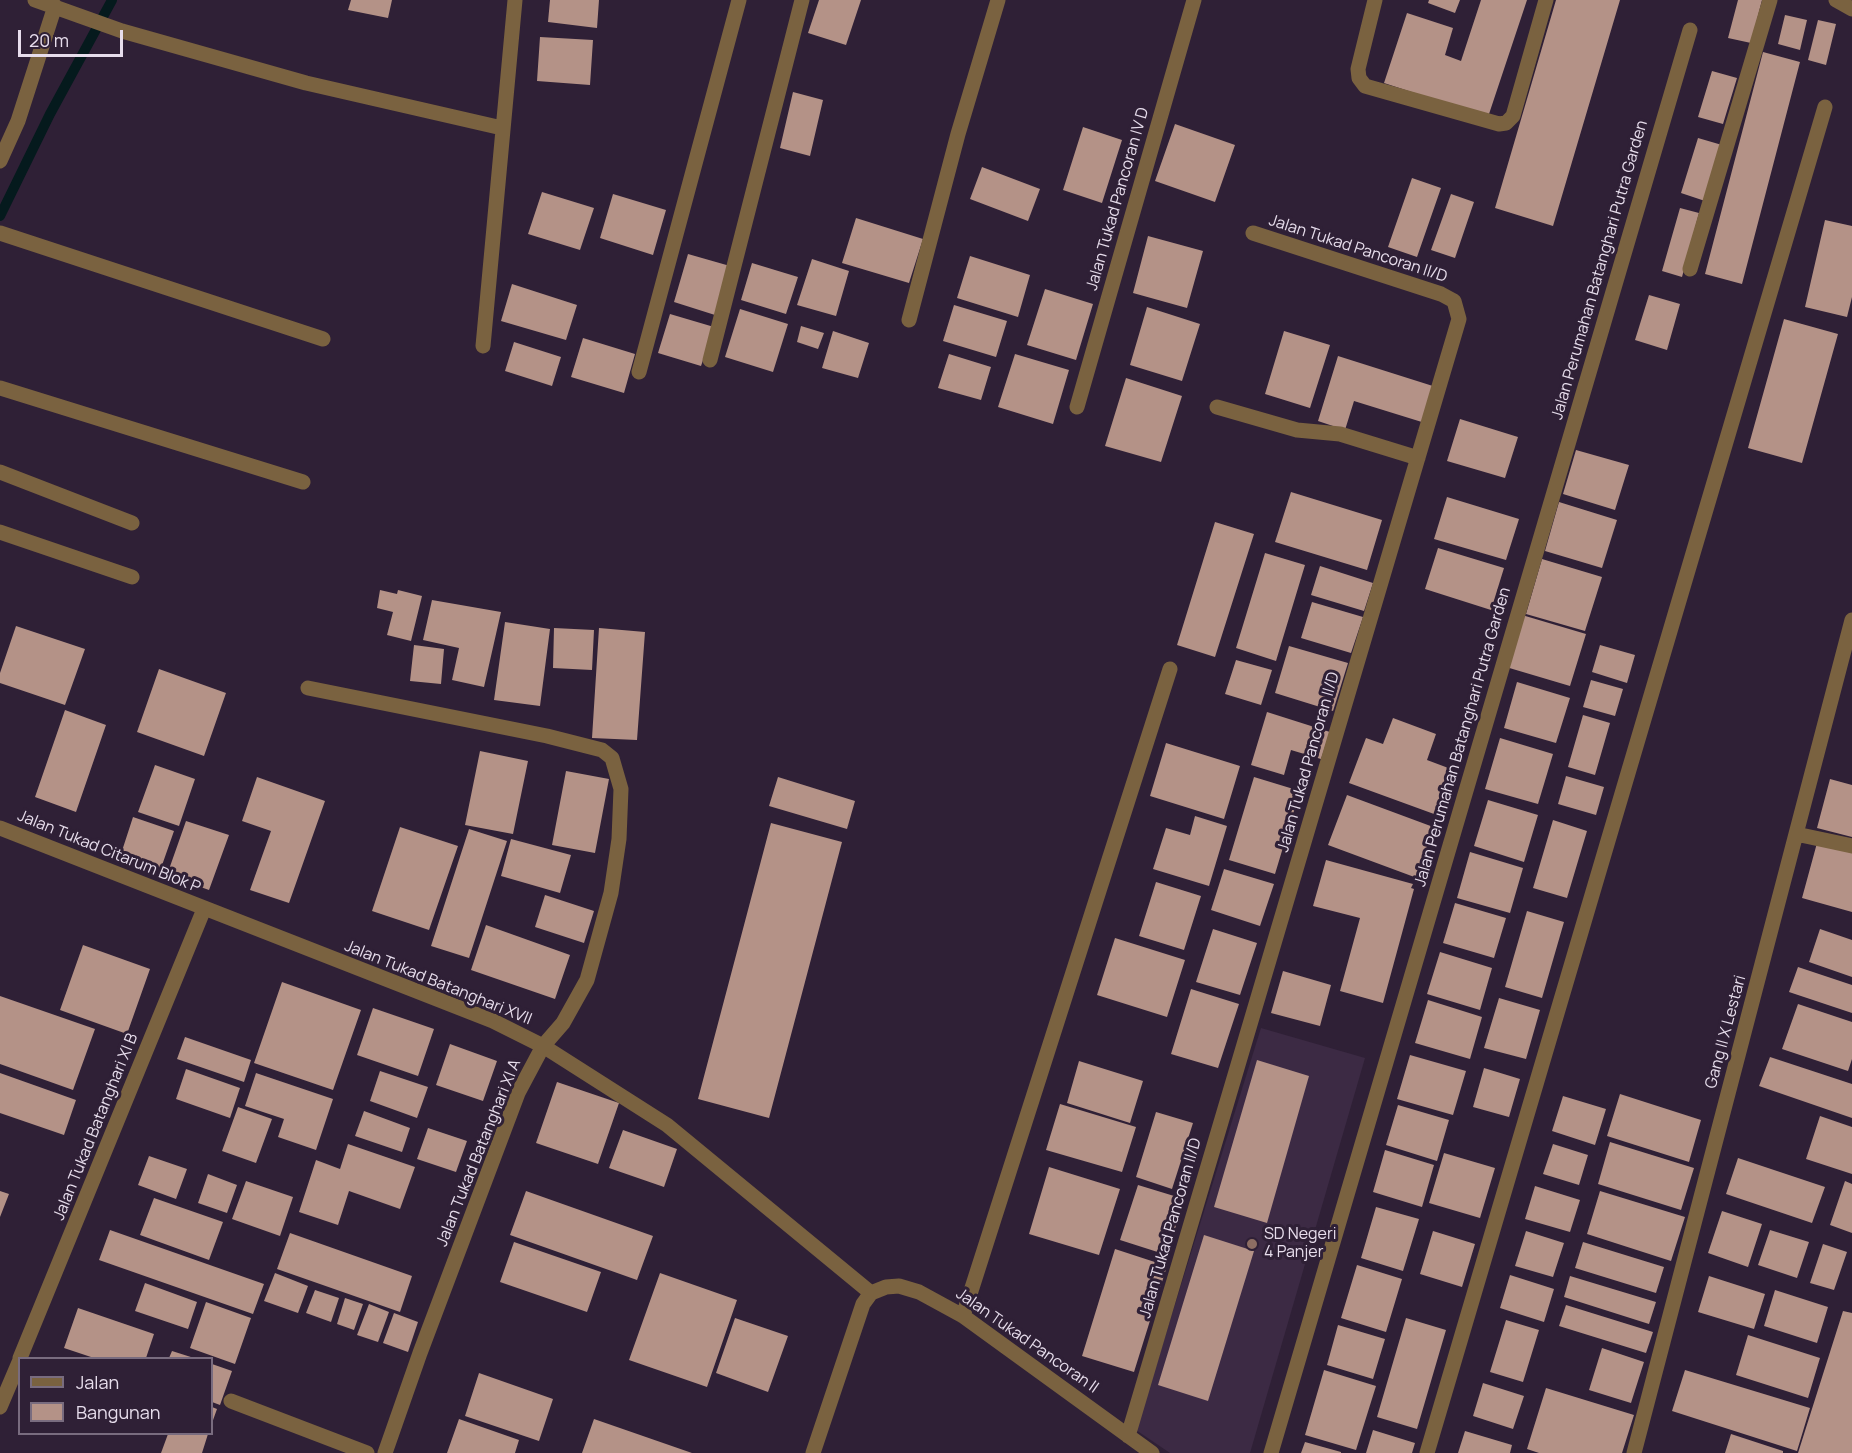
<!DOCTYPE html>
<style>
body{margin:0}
#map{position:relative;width:1852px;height:1453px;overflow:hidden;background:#2f2036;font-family:Manrope,sans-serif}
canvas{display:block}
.legend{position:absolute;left:18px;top:1357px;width:195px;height:78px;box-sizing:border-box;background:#2f2036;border:2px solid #796c7f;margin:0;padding:8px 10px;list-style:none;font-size:18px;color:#e7ddec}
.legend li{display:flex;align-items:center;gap:12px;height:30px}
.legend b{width:30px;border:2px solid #796c7f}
.scale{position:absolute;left:18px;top:30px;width:105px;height:27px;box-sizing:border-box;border:3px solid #e7ddec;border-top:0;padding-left:8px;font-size:18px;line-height:21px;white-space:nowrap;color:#e7ddec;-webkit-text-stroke:4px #2f2036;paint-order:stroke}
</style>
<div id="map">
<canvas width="1852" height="1453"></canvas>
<ul class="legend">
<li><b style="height:8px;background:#7a6240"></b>Jalan</li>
<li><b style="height:16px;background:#b49287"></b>Bangunan</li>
</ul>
<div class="scale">20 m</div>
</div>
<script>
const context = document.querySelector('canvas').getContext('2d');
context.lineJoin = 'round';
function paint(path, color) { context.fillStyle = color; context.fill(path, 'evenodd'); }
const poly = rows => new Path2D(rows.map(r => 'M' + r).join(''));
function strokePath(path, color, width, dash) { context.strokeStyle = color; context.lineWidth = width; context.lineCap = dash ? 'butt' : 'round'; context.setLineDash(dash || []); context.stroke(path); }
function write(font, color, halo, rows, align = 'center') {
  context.font = font + ' Manrope,sans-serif'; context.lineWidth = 6; context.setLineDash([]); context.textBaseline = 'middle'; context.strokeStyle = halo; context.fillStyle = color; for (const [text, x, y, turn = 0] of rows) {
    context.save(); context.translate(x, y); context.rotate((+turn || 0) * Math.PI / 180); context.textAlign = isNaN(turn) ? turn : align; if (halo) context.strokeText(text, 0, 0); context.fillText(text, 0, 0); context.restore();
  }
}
const built = poly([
 [1261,1028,1365,1058,1250,1453,1170,1453,1136,1430]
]);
const stream = poly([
 [0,216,50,114,112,0]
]);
const building = poly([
 [351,0,392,0,388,18,348,10],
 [550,0,599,0,597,28,548,22],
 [819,0,861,0,846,45,808,33],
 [1429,0,1460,0,1455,13,1428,3],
 [1481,0,1527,0,1488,117,1384,83,1407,13,1453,28,1445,55,1461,61],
 [1556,0,1620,0,1553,226,1495,208],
 [1738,0,1762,0,1751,43,1728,38],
 [1785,15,1807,20,1800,50,1778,44],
 [1818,20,1836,24,1826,65,1808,60],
 [540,37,593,40,590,85,537,81],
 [1763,52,1800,62,1742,284,1705,274],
 [1712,71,1737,78,1723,124,1698,117],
 [793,92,823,100,810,156,780,148],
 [1175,124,1235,145,1215,202,1155,181],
 [1083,127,1122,140,1102,203,1063,190],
 [1698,138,1722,145,1705,201,1681,193],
 [982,167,1040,189,1028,221,970,199],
 [1412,178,1441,188,1417,257,1388,247],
 [542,192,594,208,580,250,528,234],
 [613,194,666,210,653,255,600,238],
 [1451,194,1474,202,1455,258,1431,250],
 [1680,208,1699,213,1682,277,1662,271],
 [856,218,923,239,909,283,842,263],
 [1825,220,1852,226,1852,297,1847,317,1805,307],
 [1148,236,1203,251,1187,308,1133,293],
 [688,254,730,266,715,315,674,302],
 [970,256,1030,275,1018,317,957,298],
 [812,259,849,271,836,316,797,305],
 [752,263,798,277,786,314,741,300],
 [512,284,577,305,566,340,501,321],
 [1045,289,1093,304,1076,360,1027,345],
 [1649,295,1680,304,1667,350,1635,340],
 [954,305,1007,321,996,357,943,341],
 [1147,307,1200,324,1182,381,1130,365],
 [740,309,788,324,773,372,725,357],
 [670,314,714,327,701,366,658,353],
 [1784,319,1838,334,1802,463,1748,448],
 [801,326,824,333,818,349,797,342],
 [833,331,869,343,858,378,822,368],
 [1284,331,1330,345,1310,408,1265,394],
 [583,338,635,354,624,393,571,377],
 [514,342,561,357,552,386,505,371],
 [949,354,991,367,981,400,938,388],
 [1015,354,1069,370,1053,424,998,407],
 [1338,356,1436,387,1425,423,1354,401,1345,430,1318,421],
 [1126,378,1182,396,1161,462,1105,446],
 [1460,419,1518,437,1505,478,1447,461],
 [1576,450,1629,465,1615,510,1563,494],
 [1291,492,1382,520,1367,570,1275,542],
 [1447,497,1519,519,1506,560,1434,539],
 [1559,502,1617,520,1602,568,1545,551],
 [1215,522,1254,534,1215,657,1177,645],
 [1438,548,1504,568,1491,610,1425,589],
 [1265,553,1305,565,1276,661,1236,648],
 [1542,559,1602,577,1585,631,1526,614],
 [1320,566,1373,583,1364,611,1311,595],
 [380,590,397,594,398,590,422,596,411,641,387,635,393,612,377,608],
 [432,600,501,612,484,687,452,680,459,648,423,640],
 [1312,602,1363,617,1351,653,1301,638],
 [1522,615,1586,634,1570,686,1506,667],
 [505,622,550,629,540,706,494,700],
 [16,626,85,649,65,705,0,683,0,673],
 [554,628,594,630,592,670,553,668],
 [599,628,645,632,637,740,592,738],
 [414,645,444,649,441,684,410,681],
 [1600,645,1635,655,1627,683,1592,672],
 [1289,646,1348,663,1333,711,1275,693],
 [1236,660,1272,670,1261,705,1225,694],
 [159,669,226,693,204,756,137,732],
 [1591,680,1623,689,1615,716,1583,707],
 [1517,682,1570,698,1556,743,1504,728],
 [65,710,106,725,76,812,35,797],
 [1267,712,1330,732,1321,759,1291,750,1284,775,1251,765],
 [1583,715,1610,723,1595,775,1568,767],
 [1393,718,1436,734,1427,760,1451,769,1434,814,1349,783,1366,738,1383,744],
 [1500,738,1553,754,1538,804,1485,789],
 [1166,743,1240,766,1224,819,1150,796],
 [480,751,528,761,513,834,465,825],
 [155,765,195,779,179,826,138,812],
 [566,771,609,779,595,853,552,845],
 [1566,776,1604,787,1596,815,1558,804],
 [257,777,325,801,289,903,250,890,271,831,242,821],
 [778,777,855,801,847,829,769,806],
 [1254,777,1300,791,1275,874,1229,860],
 [1830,779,1852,785,1852,837,1817,828],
 [1347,795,1436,828,1417,878,1328,845],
 [1488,800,1538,815,1524,862,1474,846],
 [1195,816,1227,826,1209,886,1153,869,1166,828,1190,835],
 [133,817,174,831,160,871,120,857],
 [1553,820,1587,831,1567,898,1533,888],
 [186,821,229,835,209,890,167,875],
 [771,823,842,842,769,1118,698,1099],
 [400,827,458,846,429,930,372,911],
 [469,829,507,841,469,958,431,946],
 [511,839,571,855,560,893,501,876],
 [1817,843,1852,853,1852,912,1802,898],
 [1470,852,1523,868,1510,913,1457,898],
 [1326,860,1413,884,1411,888,1414,889,1383,1003,1340,991,1360,918,1313,906],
 [1224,869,1274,884,1260,926,1211,910],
 [1156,882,1201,896,1184,950,1139,936],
 [545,895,594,911,584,943,535,927],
 [1455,903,1506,918,1494,958,1443,943],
 [1527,911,1564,922,1542,998,1505,987],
 [486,925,570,955,555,999,471,970],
 [1213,929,1257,943,1240,995,1196,982],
 [1820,929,1852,940,1852,977,1809,962],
 [1115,938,1185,960,1167,1017,1097,995],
 [83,945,150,969,127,1034,60,1010],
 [1440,952,1492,968,1480,1010,1427,994],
 [1798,967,1852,985,1852,1013,1789,992],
 [1283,971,1331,985,1320,1026,1271,1013],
 [282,982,361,1010,333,1090,254,1063],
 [1191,989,1239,1004,1218,1068,1171,1054],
 [0,996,95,1029,73,1090,0,1064],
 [1499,998,1540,1010,1526,1059,1484,1048],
 [1428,1000,1482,1017,1470,1059,1415,1043],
 [1798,1004,1852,1022,1852,1059,1848,1071,1782,1049],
 [373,1008,434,1029,418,1076,357,1055],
 [185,1037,251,1060,244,1082,177,1059],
 [450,1044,497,1061,483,1101,436,1085],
 [1410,1055,1466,1071,1453,1115,1397,1099],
 [1770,1057,1852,1084,1852,1118,1759,1086],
 [1257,1060,1309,1076,1267,1223,1214,1207],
 [1079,1061,1143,1081,1130,1123,1067,1103],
 [1484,1068,1520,1079,1509,1117,1473,1107],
 [186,1069,240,1088,230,1118,176,1099],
 [380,1071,428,1087,417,1118,370,1101],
 [0,1073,76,1100,64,1135,0,1113],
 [256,1073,333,1099,316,1150,278,1137,284,1119,245,1106],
 [557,1082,619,1103,598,1164,536,1143],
 [1620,1094,1701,1120,1689,1162,1607,1136],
 [1563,1096,1606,1109,1595,1145,1552,1131],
 [1060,1104,1136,1127,1122,1172,1046,1150],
 [1398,1105,1449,1120,1437,1161,1386,1145],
 [238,1107,272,1119,256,1163,222,1151],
 [364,1111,410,1128,402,1152,355,1136],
 [1156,1112,1193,1123,1172,1189,1136,1177],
 [1820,1116,1852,1127,1852,1174,1806,1159],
 [428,1128,467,1141,456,1172,417,1159],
 [623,1130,677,1149,664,1187,609,1168],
 [1610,1142,1694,1168,1681,1210,1598,1184],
 [348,1144,415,1167,400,1209,349,1191,338,1225,299,1212,316,1160,340,1169],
 [1553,1144,1588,1155,1579,1185,1543,1174],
 [1385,1150,1434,1165,1422,1207,1373,1192],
 [1444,1153,1495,1168,1480,1218,1429,1203],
 [149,1156,187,1169,176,1199,138,1185],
 [1738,1158,1825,1187,1812,1223,1726,1194],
 [1049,1167,1120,1189,1099,1255,1029,1234],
 [208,1174,237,1185,227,1213,198,1203],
 [246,1181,293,1197,280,1236,232,1219],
 [1845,1181,1852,1184,1852,1233,1830,1225],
 [1138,1185,1184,1199,1167,1255,1120,1240],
 [1535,1186,1580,1200,1570,1232,1525,1219],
 [0,1191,9,1194,0,1217],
 [526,1191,653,1236,637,1280,510,1235],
 [1600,1191,1685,1217,1671,1261,1587,1234],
 [154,1198,223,1222,209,1260,140,1235],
 [1376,1207,1419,1219,1403,1271,1361,1258],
 [1722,1211,1762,1224,1748,1267,1708,1253],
 [110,1230,264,1284,253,1314,99,1260],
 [1770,1230,1809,1242,1797,1278,1758,1265],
 [1433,1231,1475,1244,1462,1287,1420,1274],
 [1526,1231,1564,1243,1553,1277,1515,1266],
 [290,1233,412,1276,400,1312,277,1269],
 [1204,1235,1254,1251,1208,1401,1158,1385],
 [514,1242,601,1272,587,1312,500,1282],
 [1583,1242,1664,1267,1656,1293,1575,1268],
 [1823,1244,1847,1252,1834,1290,1810,1283],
 [1115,1249,1167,1266,1134,1372,1082,1356],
 [1357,1265,1402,1279,1386,1332,1341,1318],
 [275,1273,308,1286,298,1313,264,1301],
 [660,1273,737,1300,707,1387,629,1360],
 [1510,1275,1554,1289,1544,1322,1500,1308],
 [1570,1276,1656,1302,1649,1324,1564,1297],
 [1709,1276,1765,1294,1754,1329,1698,1312],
 [145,1283,197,1302,188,1329,135,1311],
 [315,1290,339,1298,331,1322,306,1313],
 [1775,1290,1828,1307,1817,1343,1764,1326],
 [345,1298,363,1304,354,1330,337,1324],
 [206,1302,251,1318,235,1364,190,1348],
 [369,1304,389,1312,378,1342,357,1335],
 [1566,1305,1653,1332,1646,1353,1559,1326],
 [78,1308,154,1334,146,1358,94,1358,64,1348],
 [1843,1311,1852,1313,1852,1453,1798,1453],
 [394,1313,418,1322,408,1352,383,1343],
 [735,1318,788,1336,768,1392,716,1373],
 [1406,1318,1446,1330,1417,1429,1377,1417],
 [1506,1320,1539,1330,1523,1382,1490,1372],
 [1338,1325,1385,1339,1373,1379,1327,1365],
 [1748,1335,1820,1358,1808,1398,1736,1375],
 [1602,1348,1644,1362,1631,1403,1589,1390],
 [172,1351,194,1358,169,1358],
 [212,1364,232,1371,220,1405,212,1402],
 [1324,1370,1376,1386,1356,1450,1305,1435],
 [1685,1370,1810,1408,1797,1451,1672,1411],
 [479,1373,553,1399,539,1441,465,1416],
 [1483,1383,1524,1396,1513,1429,1473,1416],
 [1546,1388,1634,1415,1622,1453,1539,1453,1527,1449],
 [212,1407,217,1409,212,1423],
 [459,1419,519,1440,515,1453,447,1453],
 [594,1419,692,1453,582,1453],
 [1373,1430,1415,1443,1412,1453,1366,1453],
 [1465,1431,1512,1445,1510,1453,1458,1453],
 [168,1434,208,1434,202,1453,161,1453],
 [1731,1434,1783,1451,1783,1453,1725,1453],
 [1305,1442,1341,1452,1341,1453,1301,1453]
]);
const minor = poly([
 [35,0,122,31,306,83,502,128],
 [1375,0,1358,69,1359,78,1365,86,1499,124,1506,123,1513,116,1546,0],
 [1836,0,1852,9],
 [0,161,18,121,55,6],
 [0,233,323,339],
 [1690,269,1770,0],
 [909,320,958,134,998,0],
 [483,346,515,0],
 [710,360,802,0],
 [639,372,739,0],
 [0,388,303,482],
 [1077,407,1194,0],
 [1217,407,1297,430,1340,434,1418,458],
 [0,472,132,523],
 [0,532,132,577],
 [308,688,547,736,602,750,612,758,621,789,619,839,611,893,587,980,563,1023,543,1046,518,1093,420,1353,385,1453],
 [0,828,493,1021,543,1046,667,1125,871,1293],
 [1796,834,1852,846],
 [871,1293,886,1287,899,1286,919,1292,963,1316,1152,1453],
 [963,1316,1170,669],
 [20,1358,204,909],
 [231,1401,367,1453],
 [0,1407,20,1360],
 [1128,1436,1459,319,1454,301,1441,294,1253,233],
 [813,1453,863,1304,871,1293],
 [1271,1453,1690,30],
 [1427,1453,1825,107],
 [1634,1453,1852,620]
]);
const markers = [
 [1252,1244,6,"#8d6e63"]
];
const streetNames = [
 ["Jalan Tukad Pancoran IV D",1118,199,-74],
 ["Jalan Tukad Pancoran II/D",1358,249,18],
 ["Jalan Perumahan Batanghari Putra Garden",1600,270,-74],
 ["Jalan Perumahan Batanghari Putra Garden",1463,737,-74],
 ["Jalan Tukad Pancoran II/D",1309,762,-74],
 ["Jalan Tukad Citarum Blok P",109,852,22],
 ["Jalan Tukad Batanghari XVII",438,983,22],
 ["Gang II X Lestari",1726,1032,-75],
 ["Jalan Tukad Batanghari XI B",96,1127,-68],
 ["Jalan Tukad Batanghari XI A",479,1153,-68],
 ["Jalan Tukad Pancoran II/D",1171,1228,-74],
 ["Jalan Tukad Pancoran II",1027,1341,35]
];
const poiNames = [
 ["SD Negeri",1264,1235],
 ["4 Panjer",1264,1253]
];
paint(built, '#3c2a44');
strokePath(stream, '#051a1d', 10);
paint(building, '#b49287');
strokePath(minor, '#7a6240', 15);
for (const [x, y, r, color] of markers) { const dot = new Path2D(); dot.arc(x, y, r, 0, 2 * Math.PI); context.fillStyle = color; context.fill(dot); strokePath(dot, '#2f2036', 2); }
write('16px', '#e7ddec', '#2f2036', streetNames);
write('16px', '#e7ddec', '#2f2036', poiNames, 'left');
</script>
